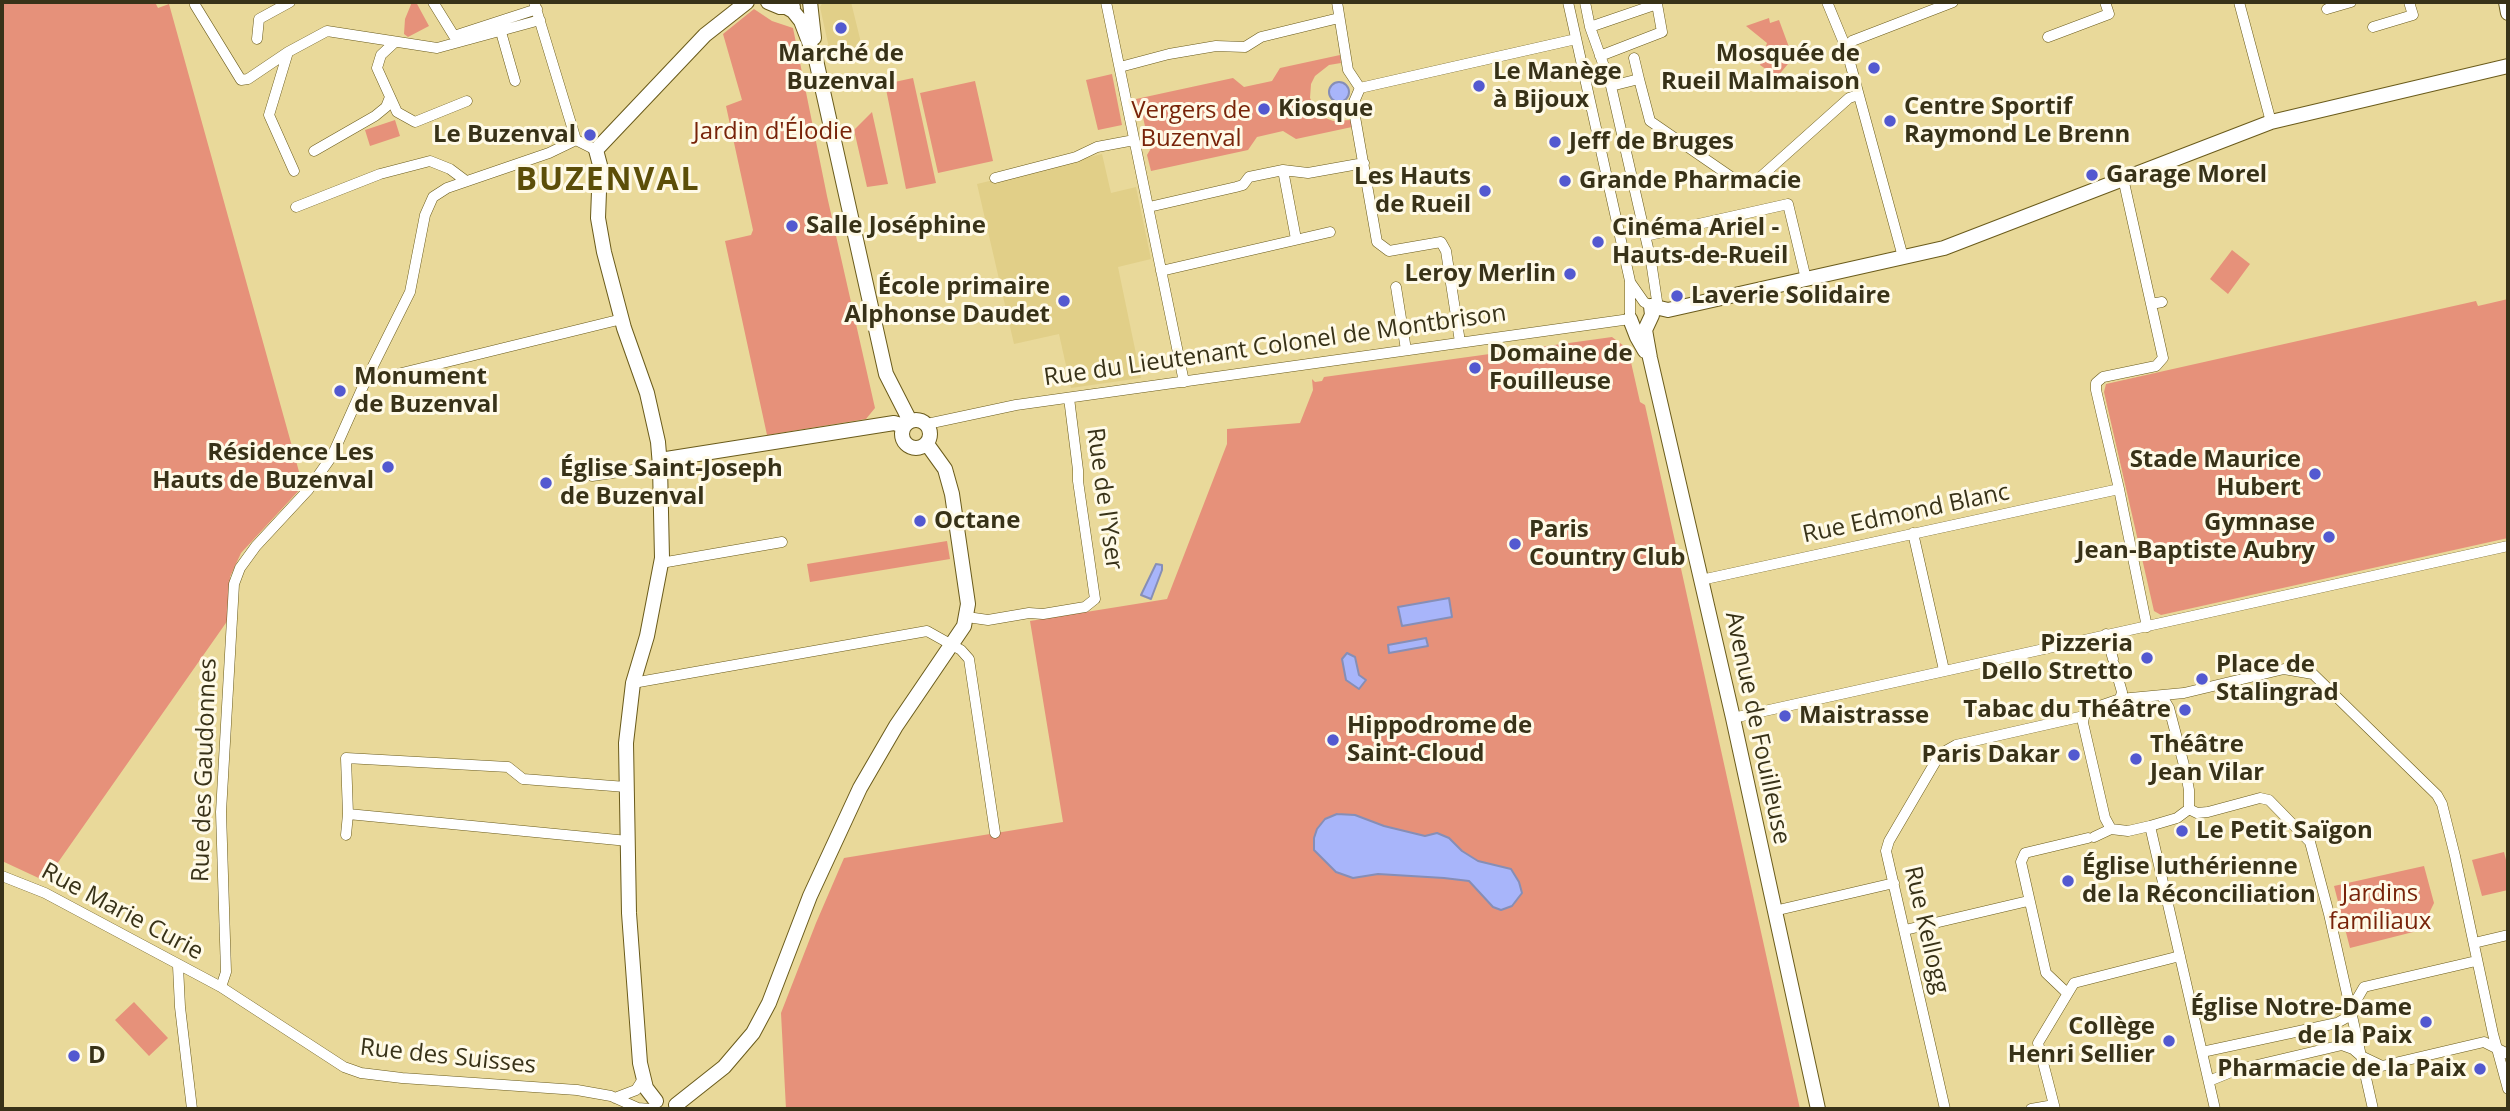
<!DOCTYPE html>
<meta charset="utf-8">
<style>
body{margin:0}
#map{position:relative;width:2510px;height:1111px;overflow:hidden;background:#e9d99a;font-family:"Open Sans",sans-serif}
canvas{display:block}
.frame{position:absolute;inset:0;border:4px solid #383218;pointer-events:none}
</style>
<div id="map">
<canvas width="2510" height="1111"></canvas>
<div class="frame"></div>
</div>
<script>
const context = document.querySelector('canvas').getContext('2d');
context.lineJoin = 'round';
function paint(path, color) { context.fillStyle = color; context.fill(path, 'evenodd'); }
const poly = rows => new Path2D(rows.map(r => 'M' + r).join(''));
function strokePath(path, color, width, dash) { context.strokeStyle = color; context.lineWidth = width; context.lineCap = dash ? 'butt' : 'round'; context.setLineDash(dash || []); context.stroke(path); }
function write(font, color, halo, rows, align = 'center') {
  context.font = font + ' "Open Sans",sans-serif'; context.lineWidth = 6; context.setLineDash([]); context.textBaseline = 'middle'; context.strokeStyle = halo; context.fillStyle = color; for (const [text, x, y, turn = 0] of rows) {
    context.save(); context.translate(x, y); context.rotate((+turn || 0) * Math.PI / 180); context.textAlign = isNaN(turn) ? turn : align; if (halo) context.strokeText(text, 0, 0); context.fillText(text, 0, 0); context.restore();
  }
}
const built = poly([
 [823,2,851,2,863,51,831,57,820,7],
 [1102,154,1111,193,1136,187,1151,259,1118,267,1141,378,1071,388,1059,334,1014,344,977,184]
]);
const green = poly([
 [2,2,155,2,158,8,169,4,303,486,241,553,230,577,228,620,45,881,2,861],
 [412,2,416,2,429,26,408,37,404,34,405,19],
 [754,9,772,21,793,28,827,196,875,408,866,419,767,435,725,241,751,235,753,230,726,106,742,100,723,34],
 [1769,18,1770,23,1779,20,1793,58,1777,77,1760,65,1767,43,1746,26],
 [1340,55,1341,63,1329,65,1315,76,1311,84,1310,98,1316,111,1323,117,1333,121,1351,120,1352,127,1296,139,1283,131,1257,137,1248,150,1151,171,1147,155,1150,150,1143,117,1138,113,1136,99,1233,78,1244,87,1272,81,1280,68],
 [1112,74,1122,125,1098,130,1086,80],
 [913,78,936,183,906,189,885,84],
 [975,81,993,161,938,173,920,93],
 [872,112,888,184,867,187,854,130],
 [395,120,400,136,370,146,365,130],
 [2232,250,2250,264,2228,294,2210,279],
 [2508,299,2508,538,2161,615,2154,611,2104,392,2106,384,2476,301,2478,306],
 [1612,337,1628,349,1640,402,1645,405,1800,1109,786,1109,781,1013,816,923,844,858,1063,822,1030,621,1167,599,1227,444,1227,429,1300,423,1313,390,1312,379,1315,382,1322,381,1324,377],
 [947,541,950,559,810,582,807,564],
 [2504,852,2508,868,2508,890,2482,896,2472,860],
 [2424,866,2434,903,2421,930,2350,948,2334,886],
 [134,1002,168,1038,149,1056,115,1020]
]);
const water = poly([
 '1329 92a10 10 0 1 1 20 0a10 10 0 1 1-20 0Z',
 [1156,564,1162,565,1162,570,1151,599,1141,595,1156,564],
 [1449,598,1452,617,1402,626,1398,607,1449,598],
 [1426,638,1428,646,1389,653,1388,645,1426,638],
 [1347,653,1355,657,1359,675,1366,680,1359,689,1346,680,1342,659,1347,653],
 [1337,814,1355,815,1384,826,1425,836,1437,833,1449,838,1462,851,1478,861,1511,869,1519,882,1522,893,1512,906,1501,910,1493,907,1469,881,1444,878,1378,874,1353,878,1336,872,1314,850,1314,838,1317,829,1325,819,1337,814]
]);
const street = poly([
 [433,2,454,36,537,9],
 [534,2,576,140],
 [1106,2,1184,382],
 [1337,2,1348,70,1360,88],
 [1585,2,1590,27,1611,86,1651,261,1657,301,1651,306,1644,302,1630,282],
 [1827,2,1846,48],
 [2239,2,2271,122],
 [195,5,241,80,248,79,288,52],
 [2327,9,2351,2],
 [499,25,515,81],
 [1590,27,1657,4,1662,32,1600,56],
 [2373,27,2413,15,2409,2],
 [2048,37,2109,14,2105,2],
 [257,39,259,19,290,2],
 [395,42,381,55,377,68,397,112,415,122,467,101],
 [1634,58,1639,79],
 [1120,67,1169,54,1216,46,1245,47,1261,37,1339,18],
 [1611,86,1639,79,1650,121,1743,185,1755,182,1849,98,1858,95],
 [1360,88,1354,102,1354,111,1377,242,1389,251,1441,242,1446,251,1460,342],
 [1360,88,1576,39],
 [576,140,596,150],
 [314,151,375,116,386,107,390,97],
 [1283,170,1296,239],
 [294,171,269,115,288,52,327,31,437,48,540,20],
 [995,178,1076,157,1097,147,1129,141,1135,142],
 [2123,178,2163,358,2156,366,2103,377,2096,383,2096,390,2119,489,2147,627],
 [296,207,380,174,430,161,450,169,466,181],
 [1149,207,1236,187,1243,185,1249,177,1283,170,1308,173,1364,163],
 [1645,236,1788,204,1806,279],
 [1903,257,1846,48,1852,41,1953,2],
 [1161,271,1330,232],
 [1396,287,1406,350],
 [2151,304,2162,302],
 [365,382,622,319],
 [927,424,1016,405,1630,319,1630,281,1568,2],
 [592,476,660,466],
 [1913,533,1944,670],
 [661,563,782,542],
 [1701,580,2119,489],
 [967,617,988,620,1029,613,1043,614,1085,607,1095,599,1078,481,1078,470,1069,398],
 [2106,634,2113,659],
 [2114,664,2122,692,2120,699],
 [633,683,927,631,961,650,969,659,995,833],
 [2162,696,2169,708,2185,769,2189,790,2189,809],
 [1733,718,2508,546],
 [626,787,523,779,508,767,346,758,348,814,628,841],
 [2189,809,2177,818,2150,826,2128,831,2111,829,2105,818,2083,723,2084,716,2091,709,2120,699,2184,693,2284,669,2313,674,2437,795,2442,804,2455,856,2493,1034,2508,1089],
 [2189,809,2197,813,2208,812,2260,798,2269,800,2310,842,2329,914,2373,1109],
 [2150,826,2215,1109],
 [346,835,348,814],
 [2094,837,2111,829],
 [2,876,45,893,221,987,344,1067,361,1073,402,1078,577,1090,611,1096,638,1108,650,1109],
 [1774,911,1894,883],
 [1905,930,2028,901],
 [2474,943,2508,935],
 [178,966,180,1007,192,1109],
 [221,987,226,972,221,812,234,584,240,568,256,546,308,490,332,456,365,382,410,292,425,215,433,197,447,188,549,153,576,140],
 [2067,993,2046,973,2021,862,2025,853,2088,838],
 [2202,1052,2337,1023,2346,1018,2364,987,2476,961],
 [2209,1081,2236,1070,2342,1045,2353,1049,2361,1056,2382,1066,2484,1042,2508,1054],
 [615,1098,636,1090,643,1079],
 [1945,1109,1886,851,1889,841,1940,754,1956,745,2084,716],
 [2031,1109,2054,1105],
 [2055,1109,2038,1043,2074,983,2180,956]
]);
const secondary = poly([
 [768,2,780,7,793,7],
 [810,2,814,38],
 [2506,2,2508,13],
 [786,7,793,11,801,21,816,60,886,374,910,421],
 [1651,306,1668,310,1944,248,2271,122,2508,66],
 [1651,306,1652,315,1645,330,1650,358,1733,718,1818,1109],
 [1630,319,1637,337,1645,351],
 '902 434a14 14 0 1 1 28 0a14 14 0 1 1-28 0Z',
 [660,460,894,423,904,426],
 [656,1101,646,1088,640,1063,629,913,626,743,633,683,647,636,662,558,660,466,658,442,647,393,624,328,604,252,598,218,600,165,596,150,705,35,747,2],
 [676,1105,724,1067,753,1033,769,1003,810,896,860,788,896,726,964,626,968,604,952,494,945,469,927,444]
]);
const markers = [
 [841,28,7,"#5359d0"],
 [1874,68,7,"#5359d0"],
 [1479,86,7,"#5359d0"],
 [1264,109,7,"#5359d0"],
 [1890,121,7,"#5359d0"],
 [590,135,7,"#5359d0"],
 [1555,142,7,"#5359d0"],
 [2092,175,7,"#5359d0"],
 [1565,181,7,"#5359d0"],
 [1485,191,7,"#5359d0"],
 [792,226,7,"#5359d0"],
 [1598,242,7,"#5359d0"],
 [1570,274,7,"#5359d0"],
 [1677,296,7,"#5359d0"],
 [1064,301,7,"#5359d0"],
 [1475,368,7,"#5359d0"],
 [340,391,7,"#5359d0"],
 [388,467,7,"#5359d0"],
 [2315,474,7,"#5359d0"],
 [546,483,7,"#5359d0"],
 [920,521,7,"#5359d0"],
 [2329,537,7,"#5359d0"],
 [1515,544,7,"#5359d0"],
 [2147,658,7,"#5359d0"],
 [2202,679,7,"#5359d0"],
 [2185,710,7,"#5359d0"],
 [1785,716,7,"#5359d0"],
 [1333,740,7,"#5359d0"],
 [2074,755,7,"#5359d0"],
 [2136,759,7,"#5359d0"],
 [2182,831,7,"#5359d0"],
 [2068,881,7,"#5359d0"],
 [2426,1022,7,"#5359d0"],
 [2169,1041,7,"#5359d0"],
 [74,1056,7,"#5359d0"],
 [2480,1069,7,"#5359d0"]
];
const poiNames = [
 ["Marché de",841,54,"center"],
 ["Buzenval",841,82,"center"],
 ["Mosquée de",1860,54,"right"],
 ["Rueil Malmaison",1860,82,"right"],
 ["Le Manège",1493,72],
 ["à Bijoux",1493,100],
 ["Centre Sportif",1904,107],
 ["Raymond Le Brenn",1904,135],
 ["Kiosque",1278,109],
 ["Le Buzenval",576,135,"right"],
 ["Jeff de Bruges",1569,142],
 ["Garage Morel",2106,175],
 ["Les Hauts",1471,177,"right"],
 ["de Rueil",1471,205,"right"],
 ["Grande Pharmacie",1579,181],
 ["Salle Joséphine",806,226],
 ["Cinéma Ariel -",1612,228],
 ["Hauts-de-Rueil",1612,256],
 ["Leroy Merlin",1556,274,"right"],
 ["École primaire",1050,287,"right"],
 ["Alphonse Daudet",1050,315,"right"],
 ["Laverie Solidaire",1691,296],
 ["Domaine de",1489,354],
 ["Fouilleuse",1489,382],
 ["Monument",354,377],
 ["de Buzenval",354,405],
 ["Résidence Les",374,453,"right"],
 ["Hauts de Buzenval",374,481,"right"],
 ["Stade Maurice",2301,460,"right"],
 ["Hubert",2301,488,"right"],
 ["Église Saint-Joseph",560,469],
 ["de Buzenval",560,497],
 ["Octane",934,521],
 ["Gymnase",2315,523,"right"],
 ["Jean-Baptiste Aubry",2315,551,"right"],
 ["Paris",1529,530],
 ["Country Club",1529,558],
 ["Pizzeria",2133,644,"right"],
 ["Dello Stretto",2133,672,"right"],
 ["Place de",2216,665],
 ["Stalingrad",2216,693],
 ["Tabac du Théâtre",2171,710,"right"],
 ["Maistrasse",1799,716],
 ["Hippodrome de",1347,726],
 ["Saint-Cloud",1347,754],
 ["Théâtre",2150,745],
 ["Jean Vilar",2150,773],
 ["Paris Dakar",2060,755,"right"],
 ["Le Petit Saïgon",2196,831],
 ["Église luthérienne",2082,867],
 ["de la Réconciliation",2082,895],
 ["Église Notre-Dame",2412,1008,"right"],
 ["de la Paix",2412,1036,"right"],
 ["Collège",2155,1027,"right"],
 ["Henri Sellier",2155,1055,"right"],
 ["D",88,1056],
 ["Pharmacie de la Paix",2466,1069,"right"]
];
const parkNames = [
 ["Vergers de",1191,111],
 ["Buzenval",1191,139],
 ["Jardin d'Élodie",773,132],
 ["Jardins",2380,894],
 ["familiaux",2380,922]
];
const streetNames = [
 ["Rue du Lieutenant Colonel de Montbrison",1275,346,-8],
 ["Rue de l'Yser",1104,499,82],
 ["Rue Edmond Blanc",1906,514,-12],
 ["Avenue de Fouilleuse",1757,728,78],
 ["Rue des Gaudonnes",205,770,-88],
 ["Rue Marie Curie",122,912,28],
 ["Rue Kellogg",1926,930,77],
 ["Rue des Suisses",448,1057,6]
];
const districtNames = [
 ["BUZENVAL",608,181]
];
paint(built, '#e1cf88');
paint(green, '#e6917a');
paint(water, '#a8b5fa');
strokePath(water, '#868eb6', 2);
strokePath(street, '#6a5b1b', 11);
strokePath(secondary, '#6a5b1b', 16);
strokePath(street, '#fff', 10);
strokePath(secondary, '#fff', 14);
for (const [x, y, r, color] of markers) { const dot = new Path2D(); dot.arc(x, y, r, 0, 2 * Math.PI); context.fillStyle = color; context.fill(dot); strokePath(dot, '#fffae7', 2.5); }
write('bold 24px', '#383218', '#fffae7', poiNames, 'left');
write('24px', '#782309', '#fffae7', parkNames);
write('24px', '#383218', '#fffae7', streetNames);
context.letterSpacing = '2px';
write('bold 32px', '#5c4e09', '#fffae7', districtNames);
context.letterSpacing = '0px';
</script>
